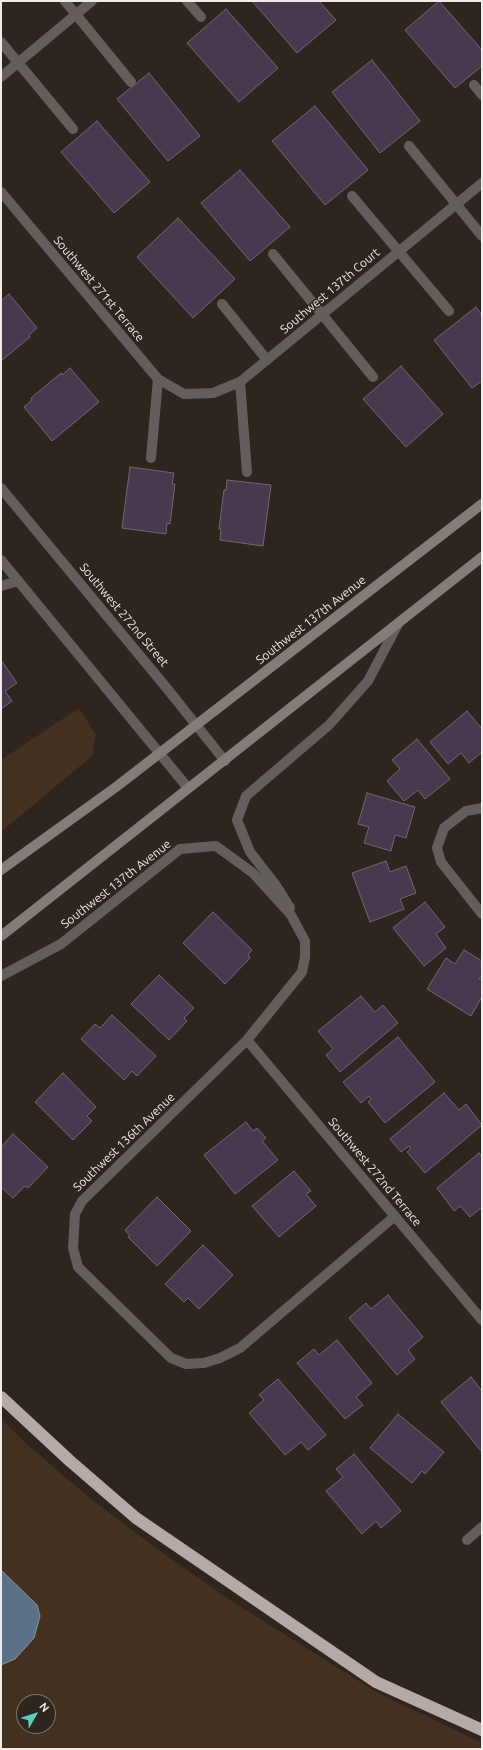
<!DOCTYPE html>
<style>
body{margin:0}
#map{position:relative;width:483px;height:1750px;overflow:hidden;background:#2d251e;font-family:Ubuntu,sans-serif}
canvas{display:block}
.frame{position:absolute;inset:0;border:2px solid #f1ebe7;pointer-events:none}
.north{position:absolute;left:16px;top:1694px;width:40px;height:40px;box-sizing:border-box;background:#2d251e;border:1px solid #7b746e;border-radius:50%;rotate:51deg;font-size:11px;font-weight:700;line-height:16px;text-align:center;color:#f1ebe7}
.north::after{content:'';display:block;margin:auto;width:14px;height:18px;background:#5acebd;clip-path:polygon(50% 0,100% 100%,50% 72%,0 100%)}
</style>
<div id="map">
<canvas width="483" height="1750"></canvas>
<div class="frame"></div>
<div class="north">N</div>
</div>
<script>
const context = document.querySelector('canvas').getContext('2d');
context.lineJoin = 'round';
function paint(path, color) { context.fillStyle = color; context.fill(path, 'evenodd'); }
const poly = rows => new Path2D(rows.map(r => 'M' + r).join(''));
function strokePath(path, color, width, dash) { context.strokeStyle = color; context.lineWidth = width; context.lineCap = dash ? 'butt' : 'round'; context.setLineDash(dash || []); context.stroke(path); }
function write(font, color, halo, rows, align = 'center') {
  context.font = font + ' Ubuntu,sans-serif'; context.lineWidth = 3; context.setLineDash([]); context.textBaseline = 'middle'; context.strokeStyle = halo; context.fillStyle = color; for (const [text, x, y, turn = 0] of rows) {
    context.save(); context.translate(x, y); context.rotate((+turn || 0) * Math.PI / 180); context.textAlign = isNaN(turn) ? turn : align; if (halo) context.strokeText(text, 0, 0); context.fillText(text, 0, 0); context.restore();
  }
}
const green = poly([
 [79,708,96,735,92,756,1,832,1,760],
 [1,1419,31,1448,91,1499,153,1546,230,1600,378,1693,482,1743,482,1749,1,1749,1,1665,15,1659,34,1638,40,1616,37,1604,1,1570],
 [24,1702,48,1702,48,1726,24,1726]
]);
const water = poly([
 [1,1570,37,1605,40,1616,34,1638,15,1659,1,1665,1,1570]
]);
const building = poly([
 [252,1,319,1,336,20,297,53,252,1],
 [439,1,482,50,482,66,455,88,405,30,439,1],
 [226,9,278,68,239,102,187,43,226,9],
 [372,60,420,121,380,153,332,92,372,60],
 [149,73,200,136,168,161,117,99,149,73],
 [315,106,368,170,325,205,272,141,315,106],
 [97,121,150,182,114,213,61,152,97,121],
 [240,170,290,227,250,261,201,203,240,170],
 [178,218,235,279,193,318,137,257,178,218],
 [9,294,37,328,29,335,30,337,1,361,1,301,9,294],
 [476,307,482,315,482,381,472,388,434,340,476,307],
 [401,366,443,414,406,447,363,399,401,366],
 [70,368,99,402,52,441,24,407,32,400,31,398,61,373,62,375,70,368],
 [130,467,174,473,172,484,175,484,170,524,167,523,166,534,122,528,130,467],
 [227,480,271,485,263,546,220,540,221,529,219,529,224,490,226,490,227,480],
 [1,660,17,683,5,691,12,701,1,709,1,660],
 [467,711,482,729,482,752,469,763,461,753,448,764,430,742,467,711],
 [417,739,450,779,425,799,418,790,404,801,387,781,400,769,392,760,417,739],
 [367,793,415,807,406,838,395,835,391,851,364,843,369,827,358,824,367,793],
 [386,861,390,872,406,866,416,893,400,899,404,909,370,922,352,873,386,861],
 [425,902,445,927,436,934,446,948,424,966,393,928,425,902],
 [213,912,252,950,248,955,250,958,225,984,183,943,213,912],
 [464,950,482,961,482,975,479,979,482,980,482,997,471,1016,427,989,446,958,455,964,464,950],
 [159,975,194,1008,184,1018,187,1021,169,1040,131,1004,159,975],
 [361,996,375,1012,383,1005,398,1023,340,1072,326,1055,333,1049,318,1031,361,996],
 [112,1015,156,1056,137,1076,132,1071,124,1080,81,1039,95,1024,100,1028,112,1015],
 [398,1037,435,1082,385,1123,368,1102,371,1099,369,1096,361,1103,343,1082,398,1037],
 [63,1073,96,1107,87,1116,92,1121,73,1140,35,1102,63,1073],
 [444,1093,459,1110,466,1104,482,1125,425,1173,407,1152,411,1148,409,1146,401,1152,390,1139,444,1093],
 [246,1122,253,1131,257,1128,266,1138,262,1141,278,1160,235,1194,204,1155,246,1122],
 [13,1134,48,1167,28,1188,25,1186,13,1198,1,1187,1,1147,13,1134],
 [479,1153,482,1157,482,1207,470,1217,460,1206,454,1211,437,1188,479,1153],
 [294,1171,311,1191,306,1194,316,1206,279,1237,252,1206,294,1171],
 [157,1197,191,1231,157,1266,128,1237,130,1236,125,1230,157,1197],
 [203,1245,233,1275,199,1309,188,1298,184,1302,165,1284,203,1245],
 [388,1295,423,1337,408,1350,415,1359,397,1375,349,1318,366,1303,371,1309,388,1295],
 [337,1340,372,1383,356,1397,363,1405,345,1419,297,1363,314,1349,319,1355,337,1340],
 [471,1377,482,1391,482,1452,441,1402,471,1377],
 [278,1379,326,1435,308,1450,301,1442,285,1455,249,1413,264,1400,259,1395,278,1379],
 [398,1414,444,1452,425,1474,422,1471,412,1483,370,1448,398,1414],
 [354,1454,401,1511,381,1528,376,1521,362,1534,326,1491,343,1477,336,1469,354,1454]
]);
const service = poly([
 [65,1,131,82],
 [187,1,201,17],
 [1,42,73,129],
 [474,85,482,95],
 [409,146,482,236],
 [352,196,449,311],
 [273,254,373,377],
 [222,304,267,360],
 [240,382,247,472],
 [151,458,158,379],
 [1,586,18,581]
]);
const minor = poly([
 [1,77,92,1],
 [1,192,158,379,184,394,213,393,240,382,482,183],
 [482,808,466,811,444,828,437,848,441,862,482,914],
 [290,908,275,884,250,852,237,820,246,796,329,725,368,681,398,624],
 [1,976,61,944,180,849,216,846,253,873,291,915,305,941,305,957,302,972,247,1040,82,1201,75,1214,73,1248,78,1267,171,1358,186,1364,204,1363,220,1358,240,1348,395,1216],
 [247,1040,482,1320],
 [467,1540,482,1527]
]);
const tertiary = poly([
 [1,488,165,686,225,761],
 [1,560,188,788]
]);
const secondary = poly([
 [1,870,116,787,482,504],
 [1,936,482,557]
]);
const motorway = poly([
 [1,1397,70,1461,136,1518,376,1682,482,1730]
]);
const streetNames = [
 ["Southwest 271st Terrace",99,289,50],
 ["Southwest 137th Court",330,291,-40],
 ["Southwest 272nd Street",124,615,50],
 ["Southwest 137th Avenue",311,620,-38],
 ["Southwest 137th Avenue",116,884,-38],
 ["Southwest 136th Avenue",124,1142,-44],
 ["Southwest 272nd Terrace",375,1172,50]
];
paint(green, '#44301f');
paint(water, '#5b7188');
strokePath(water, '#8896a4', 1);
paint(building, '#49384e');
strokePath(building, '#6f6872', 1);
strokePath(service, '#635e5c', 10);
strokePath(minor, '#635e5c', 10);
strokePath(tertiary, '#635e5c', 10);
strokePath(secondary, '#857c7a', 10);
strokePath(motorway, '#b7a9a5', 12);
write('12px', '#f1ebe7', '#2d251e', streetNames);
</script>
